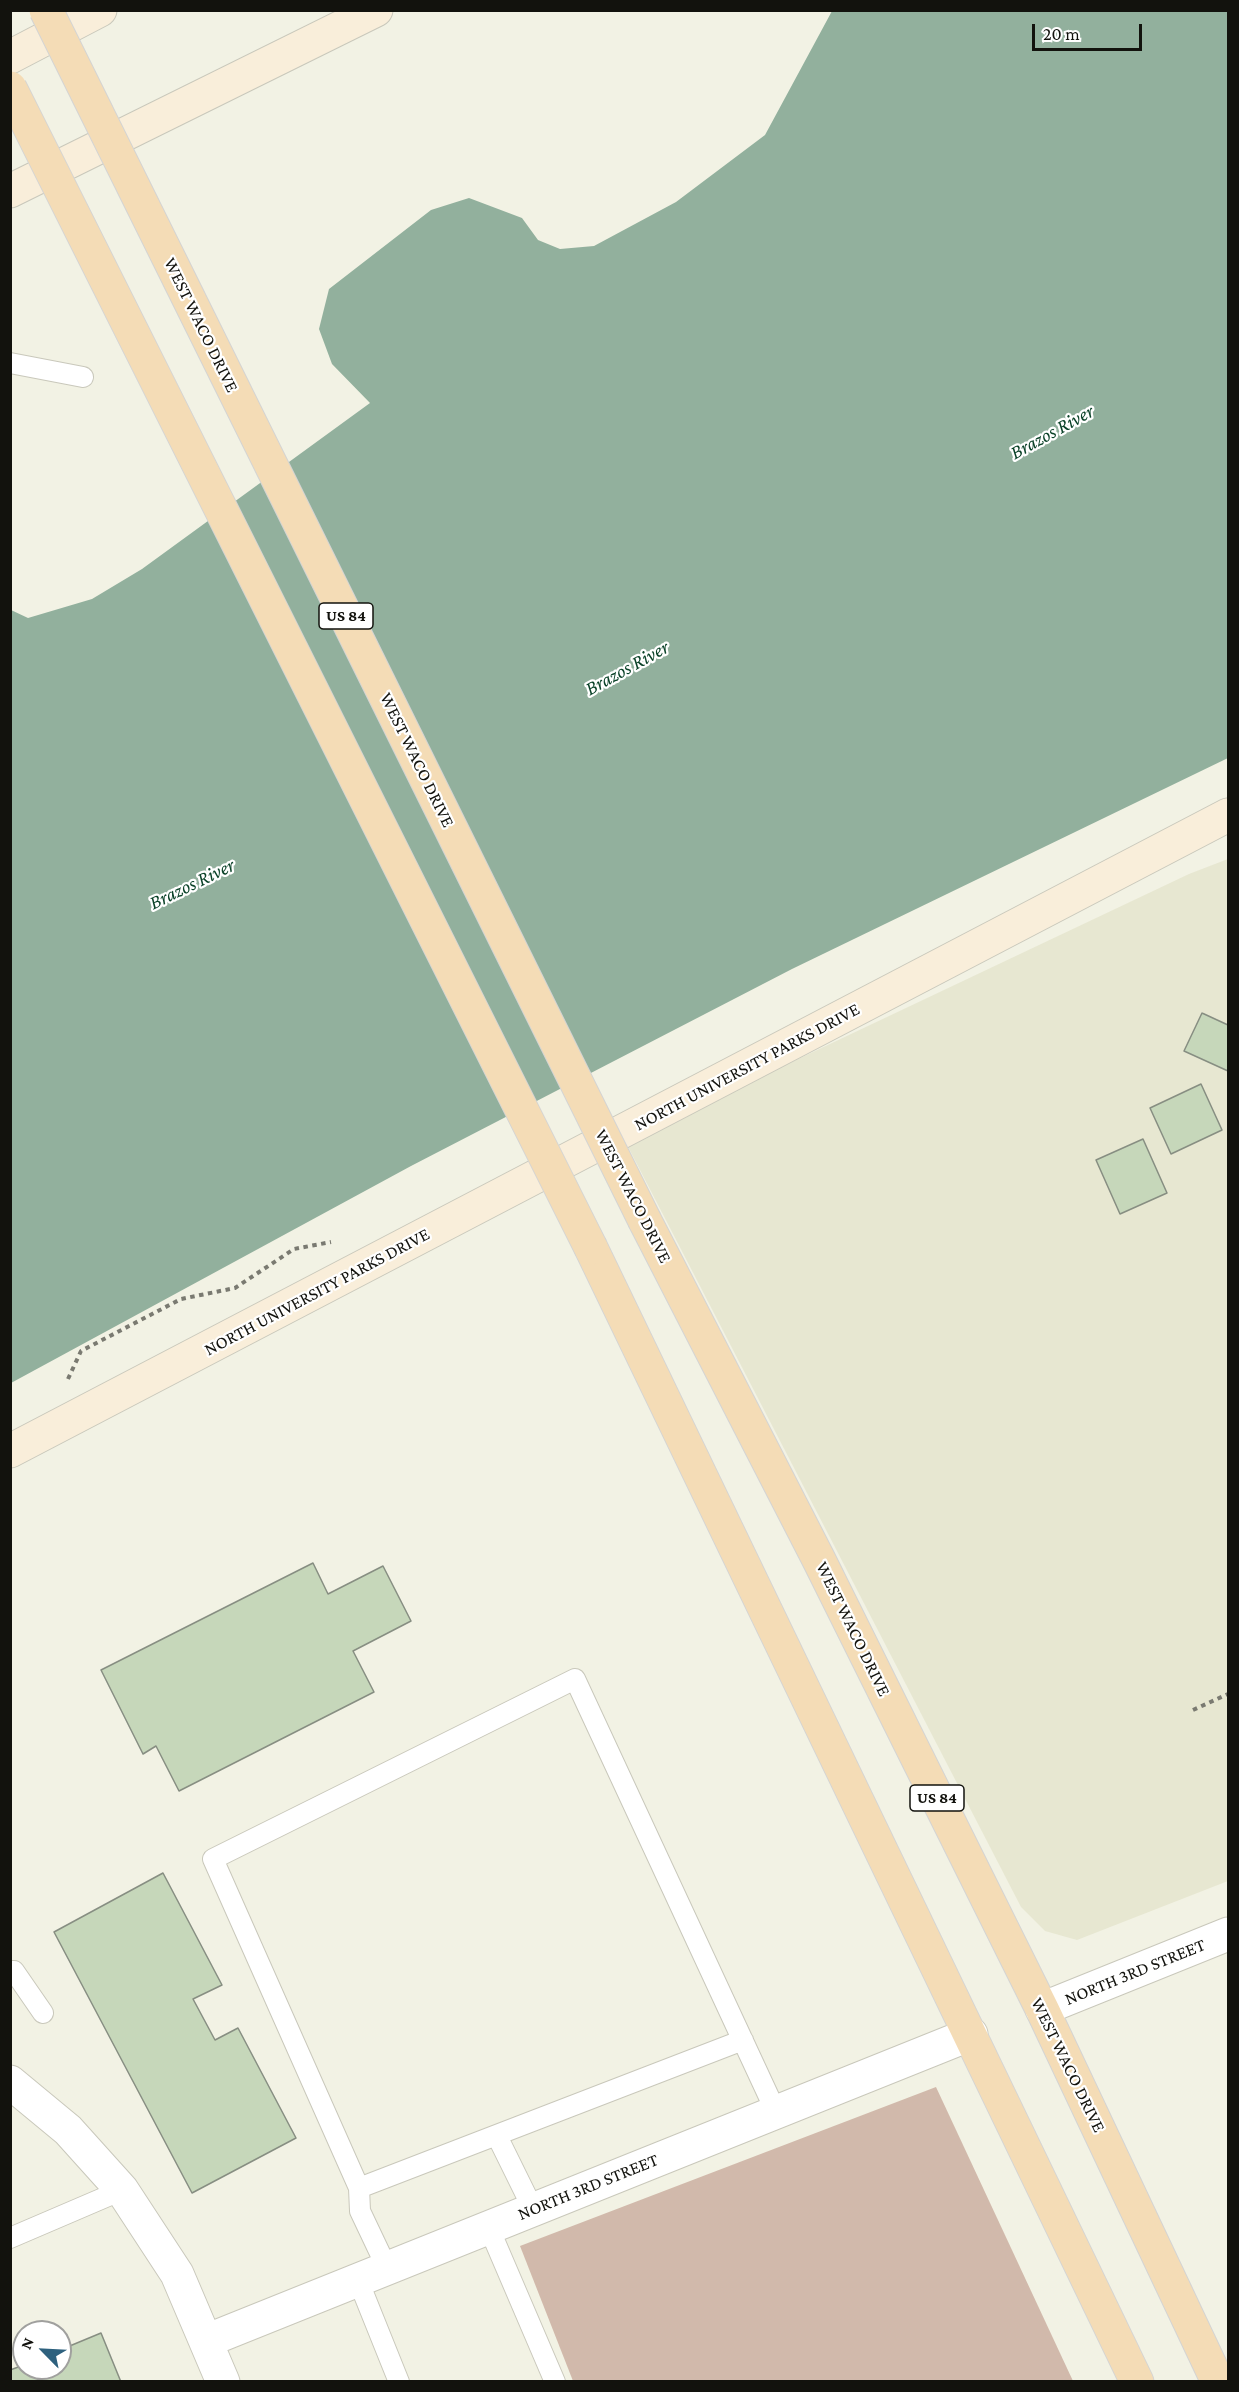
<!DOCTYPE html>
<style>
body{margin:0}
#map{position:relative;width:1239px;height:2392px;overflow:hidden;background:#f2f2e4;font-family:"Crimson Pro",serif}
canvas{display:block}
.frame{position:absolute;inset:0;border:12px solid #12120d;pointer-events:none}
.north{position:absolute;left:12px;top:2320px;width:60px;height:60px;box-sizing:border-box;background:#fff;border:2px solid #a0a09e;border-radius:50%;rotate:294deg;font-size:16px;font-weight:700;line-height:24px;text-align:center;color:#12120d}
.north::after{content:'';display:block;margin:auto;width:21px;height:27px;background:#2e617e;clip-path:polygon(50% 0,100% 100%,50% 72%,0 100%)}
.scale{position:absolute;left:1032px;top:24px;width:110px;height:27px;box-sizing:border-box;border:3px solid #12120d;border-top:0;padding-left:8px;font-size:18px;line-height:21px;white-space:nowrap;color:#12120d;-webkit-text-stroke:4px #fff;paint-order:stroke}
</style>
<div id="map">
<canvas width="1239" height="2392"></canvas>
<div class="frame"></div>
<div class="north">N</div>
<div class="scale">20 m</div>
</div>
<script>
const context = document.querySelector('canvas').getContext('2d');
context.lineJoin = 'round';
function paint(path, color) { context.fillStyle = color; context.fill(path, 'evenodd'); }
const poly = rows => new Path2D(rows.map(r => 'M' + r).join(''));
function strokePath(path, color, width, dash) { context.strokeStyle = color; context.lineWidth = width; context.lineCap = dash ? 'butt' : 'round'; context.setLineDash(dash || []); context.stroke(path); }
function write(font, color, halo, rows, align = 'center') {
  context.font = font + ' "Crimson Pro",serif'; context.lineWidth = 4.5; context.setLineDash([]); context.textBaseline = 'middle'; context.strokeStyle = halo; context.fillStyle = color; for (const [text, x, y, turn = 0] of rows) {
    context.save(); context.translate(x, y); context.rotate((+turn || 0) * Math.PI / 180); context.textAlign = isNaN(turn) ? turn : align; if (halo) context.strokeText(text, 0, 0); context.fillText(text, 0, 0); context.restore();
  }
}
const built = poly([
 [1228,859,1228,1881,1077,1940,1045,1931,1021,1907,625,1141,1189,874]
]);
const green = poly([
 [936,2087,1073,2381,573,2381,520,2246]
]);
const water = poly([
 [832,11,1228,11,1228,758,792,969,411,1166,11,1383,11,610,28,618,92,599,142,569,370,403,332,364,319,329,329,289,431,210,469,198,522,218,538,240,560,249,594,246,676,202,765,135]
]);
const building = poly([
 [1202,1013,1228,1025,1228,1071,1184,1051,1202,1013],
 [1201,1084,1222,1130,1171,1154,1150,1108,1201,1084],
 [1143,1139,1167,1193,1120,1214,1096,1160,1143,1139],
 [313,1563,328,1594,383,1566,411,1621,353,1651,374,1692,179,1791,156,1746,143,1754,101,1670,313,1563],
 [163,1873,222,1985,193,1999,215,2040,238,2028,296,2138,192,2193,54,1932,163,1873],
 [101,2333,121,2382,10,2382,10,2370,24,2365,24,2368,60,2368,60,2350,101,2333]
]);
const path = poly([
 [68,1379,81,1351,181,1299,235,1288,294,1249,331,1242],
 [1193,1710,1228,1694]
]);
const lane = poly([
 [10,363,83,377],
 [10,1971,14,1971,43,2013],
 [497,2136,533,2209],
 [359,2188,743,2040],
 [489,2228,555,2382],
 [10,2238,122,2190],
 [387,2268,360,2211,359,2188,213,1859,575,1679,776,2112],
 [358,2280,399,2382]
]);
const street = poly([
 [1042,2009,1228,1934],
 [10,2082,68,2130,122,2190,177,2274,223,2382],
 [206,2341,971,2034]
]);
const secondary = poly([
 [10,57,100,10],
 [10,191,376,10],
 [10,1451,1228,815]
]);
const primary = poly([
 [645,1221,819,1560,1042,2009,1218,2382],
 [591,1248,1137,2382]
]);
const primaryBridge = poly([
 [46,10,645,1221],
 [10,88,591,1248]
]);
const shields = [
 [346,616,54],
 [937,1798,54]
];
const shieldNames = [
 ["US 84",346,616],
 ["US 84",937,1798]
];
const streetNames = [
 ["WEST WACO DRIVE",201,325,64],
 ["WEST WACO DRIVE",417,760,64],
 ["NORTH UNIVERSITY PARKS DRIVE",747,1067,-28],
 ["WEST WACO DRIVE",633,1196,63],
 ["NORTH UNIVERSITY PARKS DRIVE",317,1292,-28],
 ["WEST WACO DRIVE",853,1629,64],
 ["NORTH 3RD STREET",1135,1972,-22],
 ["WEST WACO DRIVE",1068,2065,64],
 ["NORTH 3RD STREET",588,2187,-22]
];
const waterNames = [
 ["Brazos River",1052,432,-29],
 ["Brazos River",627,668,-29],
 ["Brazos River",192,884,-26]
];
paint(built, '#e7e7d1');
paint(green, '#d1b9ab');
paint(water, '#92b09d');
paint(building, '#c6d7ba');
strokePath(building, '#878e82', 1.5);
strokePath(lane, '#c9c8bb', 22);
strokePath(street, '#c9c8bb', 35);
strokePath(secondary, '#c9c8bb', 35);
strokePath(primary, '#d4d4d3', 35);
strokePath(path, '#7a7a71', 4, [4.5, 4.5]);
strokePath(lane, '#fff', 20);
strokePath(street, '#fff', 33);
strokePath(secondary, '#f9eeda', 33);
strokePath(primary, '#f4dcb6', 33);
strokePath(primaryBridge, '#d4d4d3', 35, []);
strokePath(primaryBridge, '#f4dcb6', 33);
for (const [x, y, w] of shields) { const box = new Path2D(); box.roundRect(x - w / 2, y - 13, w, 26, 4.5); context.fillStyle = '#fff'; context.fill(box); strokePath(box, '#12120d', 1.5); }
write('bold 16px', '#12120d', null, shieldNames);
write('18px', '#12120d', '#fff', streetNames);
write('italic 20px', '#0a4228', '#fff', waterNames);
</script>
